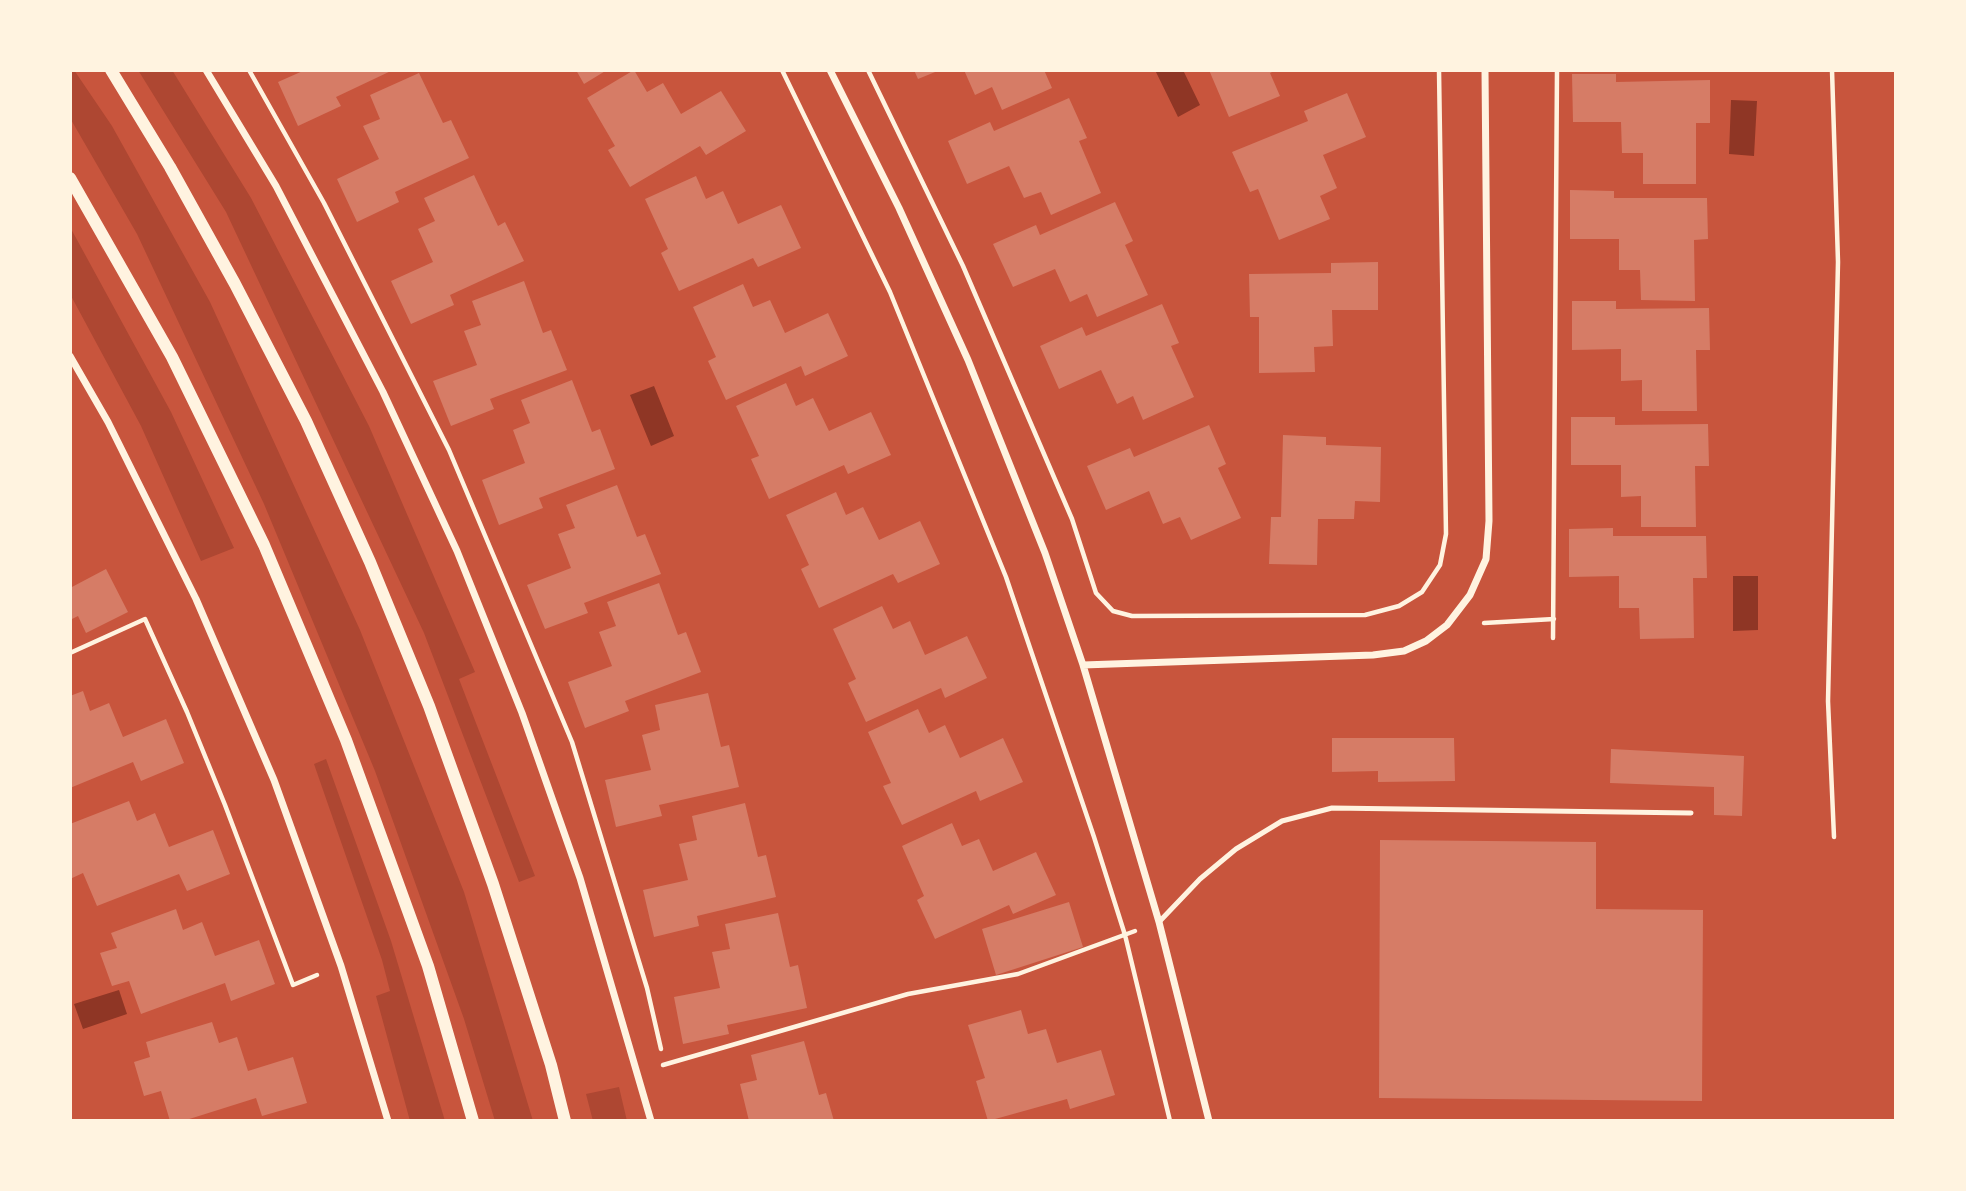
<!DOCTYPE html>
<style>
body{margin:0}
#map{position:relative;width:1966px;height:1191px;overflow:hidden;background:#c8553d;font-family:Helvetica,sans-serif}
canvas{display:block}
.frame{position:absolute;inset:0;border:72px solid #fff3e0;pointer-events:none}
</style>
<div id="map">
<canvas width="1966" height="1191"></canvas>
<div class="frame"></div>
</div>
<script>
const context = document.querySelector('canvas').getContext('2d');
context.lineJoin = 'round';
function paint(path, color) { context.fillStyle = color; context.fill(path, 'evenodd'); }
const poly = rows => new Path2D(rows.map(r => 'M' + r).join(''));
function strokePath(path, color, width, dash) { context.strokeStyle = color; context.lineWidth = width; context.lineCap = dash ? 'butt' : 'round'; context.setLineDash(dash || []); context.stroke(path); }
const green = poly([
 [70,70,74,70,112,126,210,302,360,630,464,892,533,1121,495,1121,464,1019,375,771,264,504,137,234,70,118],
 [138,70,172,70,251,198,369,426,475,672,459,679,535,876,519,882,424,633,226,212],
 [70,227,171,412,234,548,201,561,141,426,70,294],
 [326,759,391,941,445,1121,410,1121,376,996,390,991,382,960,314,764],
 [619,1087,627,1121,593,1121,586,1094]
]);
const water = poly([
 [1155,70,1183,70,1200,105,1178,117],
 [1731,100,1757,101,1754,156,1729,154],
 [654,386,674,436,651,446,630,395],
 [1733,576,1758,576,1758,630,1733,631],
 [119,990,127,1014,83,1029,74,1004]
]);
const building = poly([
 [305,70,393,70,336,97,341,106,298,126,278,82],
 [576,70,607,70,584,84],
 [634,70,647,92,663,83,681,114,721,91,746,131,706,155,700,146,630,187,608,150,615,146,587,98],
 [914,70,940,70,918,79],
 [964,70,1044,70,1052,88,1002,110,992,87,975,95],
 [1209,70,1276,70,1270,73,1280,96,1229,117],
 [419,73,443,123,451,120,469,158,395,192,399,202,357,222,337,179,379,159,363,126,380,119,370,95],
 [1572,74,1616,74,1616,82,1710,80,1710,123,1696,123,1696,184,1643,184,1643,153,1622,153,1621,122,1573,122],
 [1347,93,1366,137,1323,155,1337,188,1320,196,1330,219,1279,240,1258,189,1250,192,1232,152,1308,121,1304,111],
 [1069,98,1087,138,1079,141,1101,193,1051,215,1041,192,1024,198,1009,166,967,184,948,141,990,122,994,131],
 [474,175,498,226,505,222,524,261,450,295,454,305,411,324,391,281,433,262,418,229,435,221,424,198],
 [696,176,706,199,723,191,738,224,781,205,801,248,758,267,753,258,679,291,661,253,668,249,645,199],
 [1570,190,1614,191,1614,198,1707,198,1708,239,1694,240,1695,301,1641,300,1640,270,1619,270,1619,239,1570,239],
 [1115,202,1133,241,1125,245,1148,295,1097,317,1087,294,1070,302,1055,269,1013,287,993,244,1036,225,1040,235],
 [1378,262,1378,310,1332,310,1333,346,1314,347,1315,372,1259,373,1259,317,1250,317,1249,274,1331,273,1331,263],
 [524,281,543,333,551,330,567,370,490,399,494,409,451,426,433,381,477,365,464,331,481,325,472,301],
 [743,284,753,307,770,300,785,333,828,313,848,356,805,376,801,366,726,400,708,361,716,357,693,307],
 [1572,301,1616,301,1616,309,1709,308,1710,350,1696,350,1697,411,1642,411,1642,380,1621,381,1621,349,1572,350],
 [1162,304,1179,343,1171,346,1194,397,1143,420,1133,396,1117,404,1101,370,1059,389,1040,346,1082,327,1086,336],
 [572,380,592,432,600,429,615,469,539,498,543,508,499,525,482,480,525,463,513,430,530,423,521,400],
 [786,383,796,406,813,398,829,431,871,412,891,455,848,474,844,465,769,499,751,459,759,456,736,406],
 [1571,417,1615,417,1615,425,1708,424,1709,466,1695,466,1696,527,1641,527,1641,496,1621,497,1621,465,1571,465],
 [1209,425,1226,464,1218,468,1241,518,1191,540,1180,517,1163,524,1149,491,1106,510,1087,466,1130,448,1134,457],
 [1283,435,1326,437,1326,445,1381,447,1380,502,1355,501,1354,519,1318,519,1317,565,1269,564,1271,517,1281,517],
 [617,485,637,537,645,534,661,574,584,603,588,613,545,629,527,585,571,568,558,534,575,528,566,505],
 [836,492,846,515,863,507,879,540,920,521,940,564,898,583,893,574,819,608,801,569,809,565,786,515],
 [1613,528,1613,536,1706,536,1707,578,1693,578,1694,638,1640,639,1639,608,1619,608,1619,576,1569,577,1569,529],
 [106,569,128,612,86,633,78,616,70,620,70,588],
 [659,583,678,635,686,632,701,672,625,701,629,711,585,728,568,682,612,666,599,632,616,626,607,602],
 [882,606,893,629,910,621,925,655,967,636,987,678,945,698,941,688,866,722,848,683,856,679,833,629],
 [83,691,90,711,109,703,123,737,166,719,184,763,141,781,133,762,70,788,70,696],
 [708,693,721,747,729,745,739,787,659,805,662,816,616,827,605,780,651,770,642,735,660,730,655,705],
 [918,709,929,733,945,725,960,758,1003,738,1023,782,980,801,976,791,902,825,883,786,891,783,868,732],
 [1332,738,1454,738,1455,781,1378,782,1378,771,1332,772],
 [1611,749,1744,756,1742,816,1714,815,1714,787,1610,783],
 [129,801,137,821,155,813,169,847,213,830,230,874,187,891,179,874,97,906,83,873,70,879,70,824],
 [745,803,758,857,766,855,776,897,697,916,699,926,654,937,643,890,688,880,679,844,697,840,692,816],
 [952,823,962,846,979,839,993,871,1036,852,1056,895,1013,914,1009,905,935,939,917,900,924,896,902,846],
 [1380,840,1596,842,1596,909,1703,910,1702,1101,1379,1098],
 [1069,902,1083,947,996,975,982,929],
 [176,909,183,930,202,922,215,956,259,940,275,984,231,1001,225,983,141,1014,129,981,112,986,100,953,117,948,111,933],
 [778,913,790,967,798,965,807,1008,727,1025,729,1034,683,1044,674,997,720,988,712,952,730,949,725,924],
 [1021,1010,1028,1034,1046,1029,1057,1063,1101,1050,1115,1095,1070,1109,1067,1099,988,1121,976,1081,985,1078,968,1025],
 [212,1022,219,1043,237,1037,248,1071,293,1057,307,1103,262,1116,256,1098,183,1121,170,1121,161,1091,144,1096,134,1062,150,1057,146,1042],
 [804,1041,819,1095,826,1093,834,1121,749,1121,740,1084,757,1080,751,1055]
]);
const path = poly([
 [249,70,324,203,449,450,572,742,647,988,661,1049],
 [782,70,890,292,1006,577,1094,837,1125,935,1170,1121],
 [868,70,963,266,1072,519,1096,593,1113,611,1132,616,1365,615,1399,606,1422,592,1440,565,1446,534,1439,70],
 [1832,70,1838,262,1828,701,1834,837],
 [1484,623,1554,619],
 [1553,638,1557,70],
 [70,653,145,619,187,712,225,805,293,985,317,975],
 [663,1065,908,994,1018,974,1135,931]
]);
const service = poly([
 [1159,922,1200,879,1236,849,1282,821,1332,808,1691,813]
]);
const minor = poly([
 [206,70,276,186,383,392,457,551,522,713,580,878,651,1121],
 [830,70,899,208,968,360,1045,553,1083,665,1159,922,1209,1121],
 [70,356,108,422,196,599,274,780,341,966,388,1121],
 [1083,665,1373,655,1404,651,1426,641,1447,625,1470,595,1486,559,1489,521,1485,70]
]);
const tertiary = poly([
 [111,70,170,167,235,284,306,421,370,562,429,706,493,884,551,1065,565,1121],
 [70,178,172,357,264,545,346,740,428,966,473,1121]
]);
paint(green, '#ae4732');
paint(water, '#8f3625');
paint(building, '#d67c66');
strokePath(path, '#fff3e0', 4.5);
strokePath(service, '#fff3e0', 5);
strokePath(minor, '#fff3e0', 7);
strokePath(tertiary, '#fff3e0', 12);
</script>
